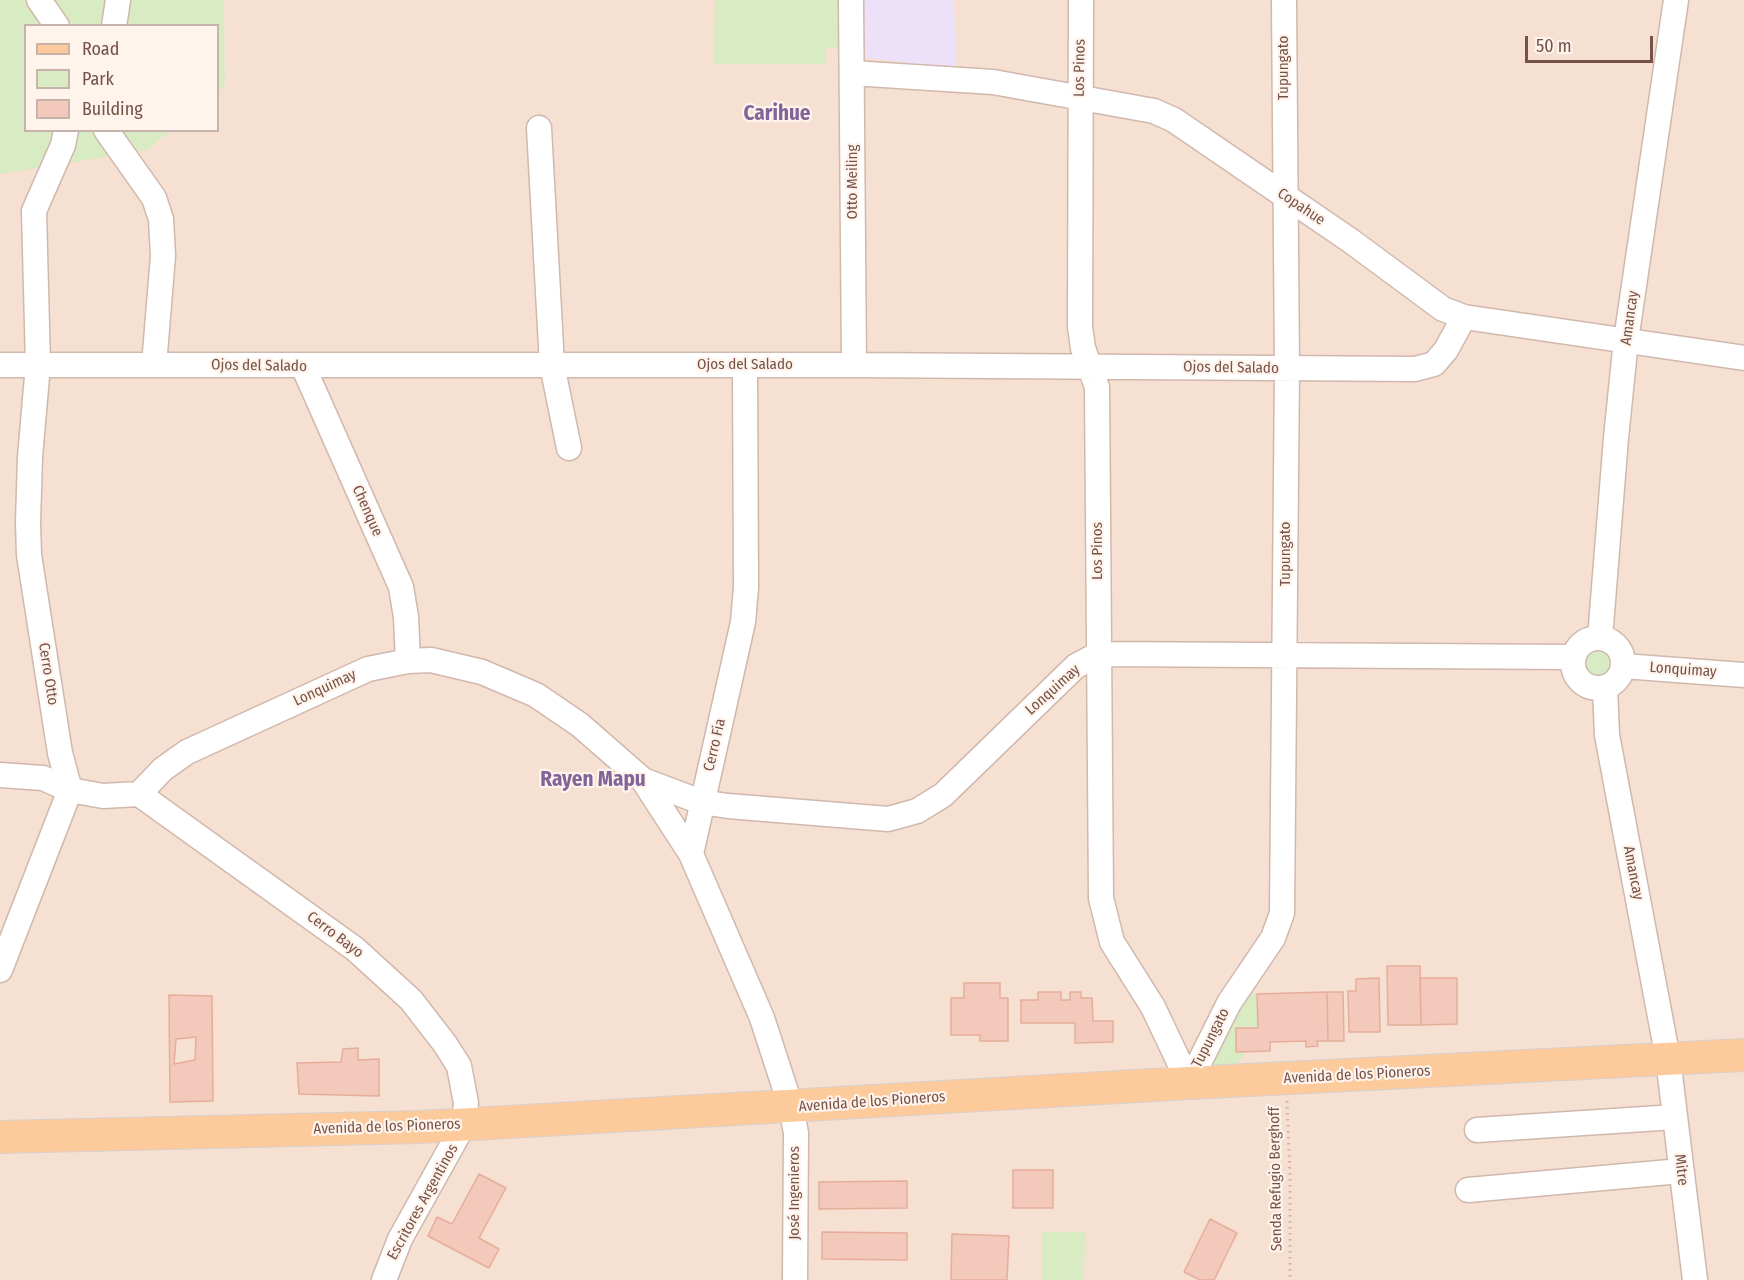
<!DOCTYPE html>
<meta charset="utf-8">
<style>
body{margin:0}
#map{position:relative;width:1744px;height:1280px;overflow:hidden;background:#fdf0e4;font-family:"Fira Sans Condensed",sans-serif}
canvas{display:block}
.legend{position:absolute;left:24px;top:24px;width:195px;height:108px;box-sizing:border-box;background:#fff4eb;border:2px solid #c8b3aa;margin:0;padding:8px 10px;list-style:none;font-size:18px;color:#765249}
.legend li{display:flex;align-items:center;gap:12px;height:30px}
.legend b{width:30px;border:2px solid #c8b3aa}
.scale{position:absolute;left:1525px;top:36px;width:128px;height:27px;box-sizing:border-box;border:3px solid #765249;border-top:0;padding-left:8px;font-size:18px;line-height:21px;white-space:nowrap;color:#765249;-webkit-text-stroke:4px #fff4eb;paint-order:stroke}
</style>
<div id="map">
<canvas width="1744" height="1280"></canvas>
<ul class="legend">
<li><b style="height:8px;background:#fdca9b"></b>Road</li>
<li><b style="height:16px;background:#d9ebc2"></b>Park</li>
<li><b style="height:16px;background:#f3c9bb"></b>Building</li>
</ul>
<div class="scale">50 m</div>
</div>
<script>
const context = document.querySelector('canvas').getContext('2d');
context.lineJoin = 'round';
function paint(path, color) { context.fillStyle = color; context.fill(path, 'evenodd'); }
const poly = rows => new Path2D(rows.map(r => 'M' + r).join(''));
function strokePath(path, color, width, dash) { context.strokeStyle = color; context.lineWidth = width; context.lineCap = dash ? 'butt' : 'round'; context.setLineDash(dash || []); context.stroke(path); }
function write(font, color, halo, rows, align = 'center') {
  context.font = font + ' "Fira Sans Condensed",sans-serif'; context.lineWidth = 4.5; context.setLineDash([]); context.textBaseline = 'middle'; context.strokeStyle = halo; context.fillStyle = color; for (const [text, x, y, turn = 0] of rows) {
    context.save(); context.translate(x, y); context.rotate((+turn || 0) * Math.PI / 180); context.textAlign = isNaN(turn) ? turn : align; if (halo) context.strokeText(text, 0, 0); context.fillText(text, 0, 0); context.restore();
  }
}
const residential = poly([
 [0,0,1744,0,1744,1280,0,1280],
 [26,26,218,26,218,130,26,130]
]);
const education = poly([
 [856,0,954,0,956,69,860,57]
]);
const green = poly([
 [0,0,224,0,225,85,218,92,218,26,26,26,26,130,170,131,147,150,0,174],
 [715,0,841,0,840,48,826,47,825,64,714,64],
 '1581 662a17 17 0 1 1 34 0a17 17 0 1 1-34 0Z',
 [1245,994,1257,994,1258,1028,1236,1028,1236,1052,1246,1052,1237,1065,1215,1073,1207,1062],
 [1041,1232,1085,1232,1084,1280,1041,1280]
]);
const building = poly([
 [1387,966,1420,966,1421,1025,1388,1025,1387,966],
 [1379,978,1380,1032,1349,1032,1348,991,1356,991,1356,979,1379,978],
 [1420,978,1457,978,1457,1024,1421,1025,1420,978],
 [964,983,1000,983,1000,998,1008,998,1008,1041,980,1041,980,1035,951,1035,951,998,964,998,964,983],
 [1038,992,1061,992,1061,1000,1070,1000,1070,992,1081,992,1081,998,1092,998,1093,1021,1113,1021,1113,1042,1075,1043,1075,1023,1021,1023,1021,1000,1038,1000,1038,992],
 [1327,992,1328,1041,1317,1041,1318,1046,1306,1047,1306,1041,1270,1042,1270,1051,1236,1052,1236,1028,1258,1028,1257,994,1327,992],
 [1327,992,1343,992,1344,1041,1328,1041,1327,992],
 [169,995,212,996,213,1101,170,1102,169,995],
 [196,1037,195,1060,174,1064,176,1039,196,1037],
 [358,1048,358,1060,379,1059,379,1096,299,1094,297,1063,341,1062,343,1049,358,1048],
 [1013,1170,1053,1170,1053,1208,1013,1208,1013,1170],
 [479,1174,506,1188,479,1238,499,1249,489,1268,428,1236,437,1217,452,1224,479,1174],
 [907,1181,907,1208,819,1209,819,1182,907,1181],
 [1210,1219,1237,1233,1214,1280,1200,1280,1184,1272,1210,1219],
 [822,1232,907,1233,907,1260,822,1259,822,1232],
 [952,1234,1009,1236,1007,1280,951,1280,952,1234]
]);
const path = poly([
 [1287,1101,1290,1174,1290,1280]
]);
const minor = poly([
 [39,0,57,26],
 [851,0,854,365],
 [1081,0,1080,327,1083,348,1097,387,1101,898,1112,942,1153,1007,1189,1083],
 [114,26,118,0],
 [852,73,993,82,1154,111,1174,120,1351,241,1443,309,1464,317,1744,358],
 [539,128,552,365,569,448],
 [106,130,154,198,161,219,163,256,154,365],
 [0,365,854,365,1415,369,1434,364,1446,350,1464,317],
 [303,366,401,587,406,617,408,661],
 [1600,638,1616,438,1626,340,1676,0],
 '1573 663a25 25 0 1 1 50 0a25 25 0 1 1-50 0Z',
 [1623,666,1744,675],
 [1605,687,1607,735,1668,1059,1695,1280],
 [0,775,43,778,70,790,103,796,139,794,163,769,187,752,368,669,408,661,431,660,482,672,536,695,580,725,643,780,691,854,762,1018,791,1107,796,1133,795,1280],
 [643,780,701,802,728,806,888,819,917,811,943,795,1076,666,1099,654,1574,657],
 [139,794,355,949,411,1000,445,1044,459,1066,466,1103,464,1124,400,1239,384,1280],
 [691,854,743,622,746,588,745,365],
 [0,970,70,790,60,753,29,555,28,523,30,457,38,365,34,211,63,145,66,130],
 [1189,1083,1229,1003,1273,938,1282,913,1287,369,1284,0],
 [1477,1130,1675,1117],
 [1468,1190,1681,1171]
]);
const major = poly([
 [0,1137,420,1127,1189,1083,1744,1055]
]);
const streetNames = [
 ["Los Pinos",1080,68,-89],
 ["Tupungato",1284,68,-90],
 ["Otto Meiling",853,182,-90],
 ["Copahue",1301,207,34],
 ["Amancay",1630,318,-82],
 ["Ojos del Salado",745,365],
 ["Ojos del Salado",259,366,1],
 ["Ojos del Salado",1231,368,1],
 ["Chenque",367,511,66],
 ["Los Pinos",1098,551,-90],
 ["Tupungato",1286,554,-90],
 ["Lonquimay",1683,670,4],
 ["Cerro Otto",48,674,81],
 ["Lonquimay",325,688,-25],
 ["Lonquimay",1053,690,-42],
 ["Cerro Fia",715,745,-77],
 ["Amancay",1633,873,79],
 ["Cerro Bayo",335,935,37],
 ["Tupungato",1211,1038,-63],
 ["Avenida de los Pioneros",1357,1075,-3],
 ["Avenida de los Pioneros",872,1102,-4],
 ["Avenida de los Pioneros",387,1127,-2],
 ["Mitre",1681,1170,83],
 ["Senda Refugio Berghoff",1276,1179,-91],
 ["José Ingenieros",795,1193,-90],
 ["Escritores Argentinos",423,1202,-61]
];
const districtNames = [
 ["Carihue",777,114],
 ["Rayen Mapu",593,780]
];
paint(residential, '#f5e0d2');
paint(education, '#ede1f9');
paint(green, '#d9ebc2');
paint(building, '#f3c9bb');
strokePath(building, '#e6ad9b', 1.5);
strokePath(minor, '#d1b8ad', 27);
strokePath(major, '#d9cfcc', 34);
strokePath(path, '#d8ac9e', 3, [1.5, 4.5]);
strokePath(minor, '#fff', 24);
strokePath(major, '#fdca9b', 32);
write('15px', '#765249', '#fff4eb', streetNames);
write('bold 21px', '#80649a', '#fff4eb', districtNames);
</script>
